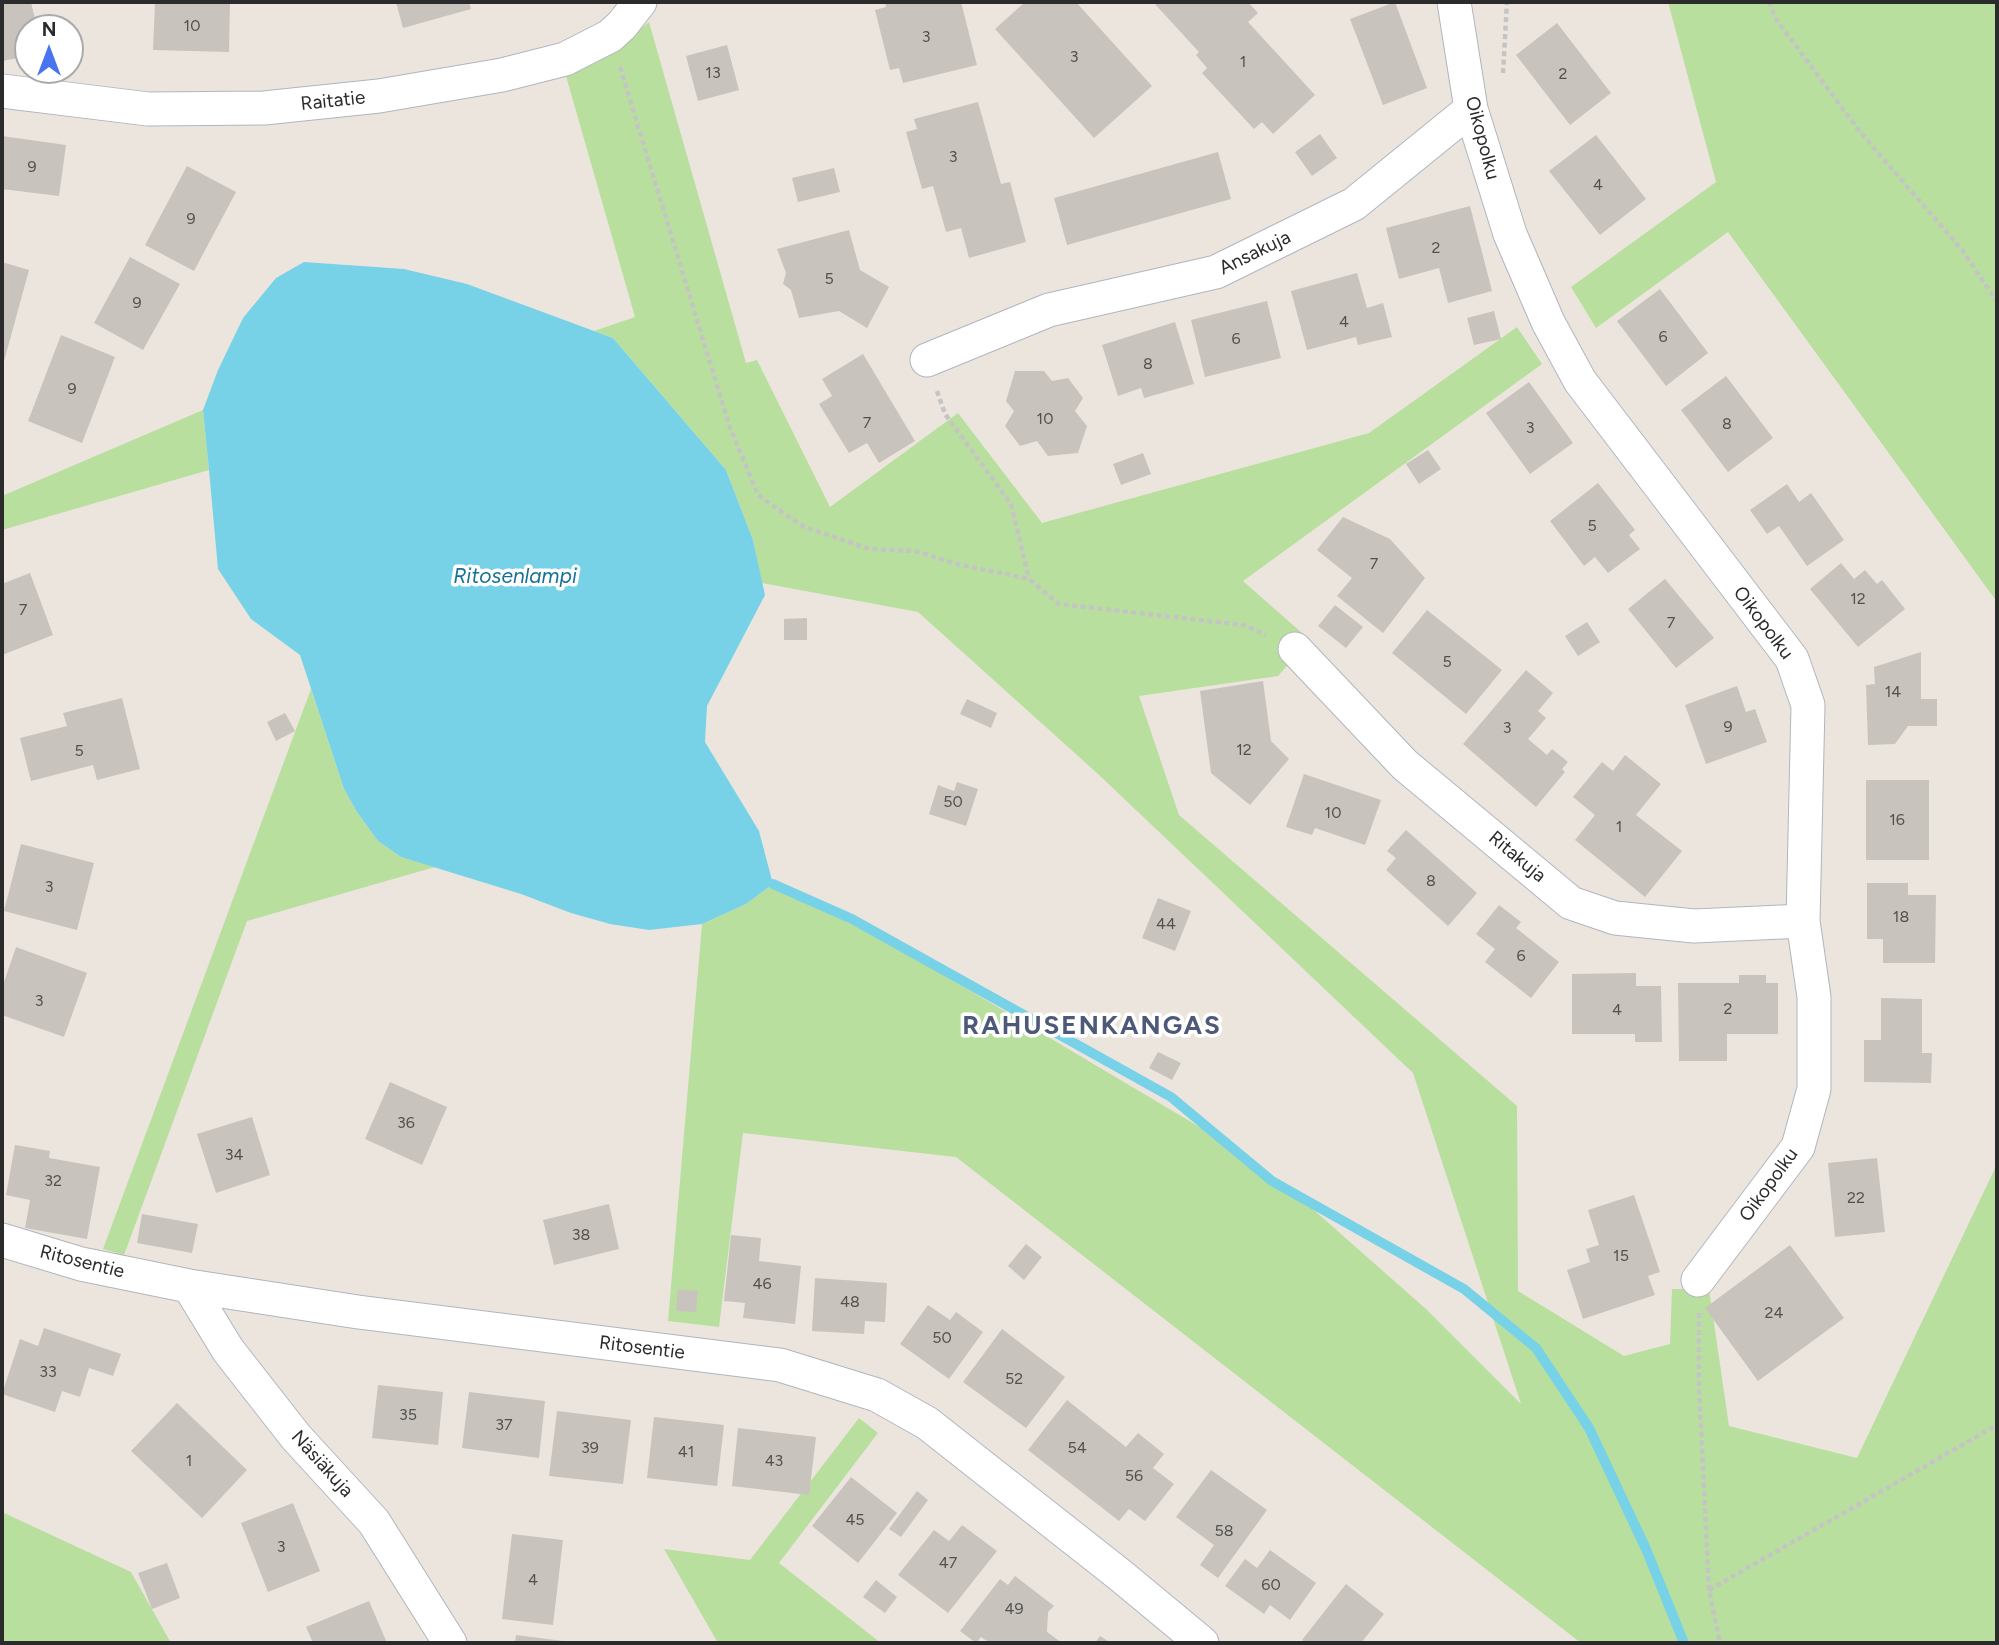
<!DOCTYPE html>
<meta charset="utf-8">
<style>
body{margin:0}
#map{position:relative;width:1999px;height:1645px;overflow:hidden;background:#ece5de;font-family:Figtree,sans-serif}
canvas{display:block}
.frame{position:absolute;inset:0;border:4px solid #2b2b2b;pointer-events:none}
.north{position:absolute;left:14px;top:14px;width:70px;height:70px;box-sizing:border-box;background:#fff;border:2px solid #aaa;border-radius:50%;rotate:0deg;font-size:19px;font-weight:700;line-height:28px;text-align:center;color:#2b2b2b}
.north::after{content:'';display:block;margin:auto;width:24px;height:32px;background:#4874ef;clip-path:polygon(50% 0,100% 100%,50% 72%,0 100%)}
</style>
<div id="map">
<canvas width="1999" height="1645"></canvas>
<div class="frame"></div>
<div class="north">N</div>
</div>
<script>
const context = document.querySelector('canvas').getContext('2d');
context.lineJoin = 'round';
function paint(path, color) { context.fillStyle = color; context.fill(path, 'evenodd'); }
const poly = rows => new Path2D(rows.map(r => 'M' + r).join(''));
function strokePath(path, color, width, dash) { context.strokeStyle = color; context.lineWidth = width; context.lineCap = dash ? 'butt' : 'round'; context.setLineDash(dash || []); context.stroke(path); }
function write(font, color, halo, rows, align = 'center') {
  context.font = font + ' Figtree,sans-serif'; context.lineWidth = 7; context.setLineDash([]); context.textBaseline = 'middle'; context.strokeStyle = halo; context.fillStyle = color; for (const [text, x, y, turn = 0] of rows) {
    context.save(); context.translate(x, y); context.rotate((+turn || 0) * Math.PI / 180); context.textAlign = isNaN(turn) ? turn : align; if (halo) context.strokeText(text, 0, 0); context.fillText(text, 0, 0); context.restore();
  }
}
const green = poly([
 [1668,2,1997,2,1997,602,1728,232,1596,328,1571,287,1716,182],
 [649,22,746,363,757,360,830,507,958,413,1042,523,1369,433,1517,327,1542,364,1243,581,1310,640,1278,676,1139,696,1179,815,1517,1106,1518,1291,1624,1356,1670,1344,1672,1289,1709,1289,1729,1426,1857,1458,1997,1164,1997,1643,1581,1643,956,1157,743,1133,719,1327,668,1321,702,924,746,904,773,884,895,946,1203,1129,1315,1211,1426,1309,1521,1404,1413,1073,1098,774,918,612,762,583,753,540,726,470,613,338,594,331,635,317,566,76,609,55],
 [203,410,209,470,2,530,2,496],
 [311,689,344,789,357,812,378,841,401,857,435,867,247,921,124,1255,103,1249],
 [859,1418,878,1433,779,1563,881,1643,718,1643,664,1549,750,1560],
 [2,1512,131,1572,171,1643,2,1643]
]);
const water = poly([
 [304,262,404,269,467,284,613,338,726,470,753,540,765,595,707,706,705,742,759,831,773,884,746,904,702,924,649,930,610,924,571,913,521,894,401,857,378,841,357,812,344,789,300,655,251,619,218,569,209,470,203,410,218,370,243,318,276,278]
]);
const stream = poly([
 [773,884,852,919,1171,1097,1272,1181,1464,1289,1536,1348,1589,1428,1646,1549,1684,1643]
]);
const building = poly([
 [2,2,31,2,37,28,28,28,28,56,2,61],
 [155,2,230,2,229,52,153,50],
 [396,2,469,2,471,9,403,28],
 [885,2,961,2,977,65,903,83,899,68,890,70,875,10,886,7],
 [1025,2,1076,2,1152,86,1094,138,995,29],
 [1153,2,1248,2,1258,13,1248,22,1315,95,1273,134,1262,122,1254,129,1202,73,1207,68,1196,55,1199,52],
 [1395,2,1427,88,1383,105,1350,19],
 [1557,23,1611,93,1570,125,1516,55],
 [727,45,739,90,698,101,686,56],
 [978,102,1001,184,1010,182,1026,242,969,258,961,228,946,232,933,186,922,189,906,132,917,129,914,119],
 [1320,134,1337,158,1312,176,1295,152],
 [1596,135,1646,199,1600,235,1549,171],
 [2,136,66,145,59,196,2,189],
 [1218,152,1231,199,1067,245,1054,198],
 [187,166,236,192,194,271,145,245],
 [834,168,840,192,798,202,792,178],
 [1470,206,1492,291,1448,303,1439,268,1399,279,1386,228],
 [849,230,860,270,889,287,867,328,839,311,799,318,791,290,783,284,786,273,777,249],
 [130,257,180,284,143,350,94,323],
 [2,262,29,270,3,365,2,365],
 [1357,273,1367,308,1383,303,1392,337,1358,345,1356,337,1307,350,1291,291],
 [1660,289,1708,353,1666,386,1617,321],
 [1267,301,1281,358,1205,377,1191,320],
 [1494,311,1501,339,1474,345,1467,318],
 [1175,322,1194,384,1144,398,1141,388,1118,396,1102,345],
 [61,335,115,357,82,443,28,421],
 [863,354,915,441,879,463,867,443,849,453,819,404,832,396,822,379],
 [1015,371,1044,371,1052,381,1068,378,1083,398,1075,411,1087,426,1078,453,1048,456,1037,441,1020,446,1005,426,1014,411,1006,401],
 [1726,376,1773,438,1728,472,1681,410],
 [1529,382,1573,443,1530,474,1486,413],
 [1428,450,1441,469,1419,484,1406,464],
 [1143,453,1151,474,1121,485,1113,464],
 [1598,483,1635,530,1629,535,1640,549,1608,573,1595,557,1584,566,1550,521],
 [1787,484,1799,502,1811,493,1844,540,1807,566,1779,526,1767,534,1750,510],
 [1343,517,1390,539,1425,578,1383,633,1337,596,1352,578,1317,550],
 [1841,563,1854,579,1865,570,1877,584,1882,580,1905,609,1858,647,1810,589],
 [30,573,53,635,2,655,2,584],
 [1665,579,1714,638,1676,668,1628,609],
 [1335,605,1363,627,1346,648,1318,626],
 [1427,610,1502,670,1466,714,1392,653],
 [807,618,807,640,784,640,784,619],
 [1587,622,1600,642,1578,656,1565,636],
 [1921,652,1921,699,1937,699,1937,726,1908,726,1895,744,1868,745,1866,685,1875,684,1874,667],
 [1526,670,1553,693,1538,711,1546,718,1528,739,1547,755,1552,749,1568,762,1562,769,1565,772,1536,807,1463,744],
 [1263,681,1271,741,1289,759,1250,805,1211,773,1200,691],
 [1737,686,1746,712,1755,709,1767,742,1706,764,1685,705],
 [122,698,140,769,97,780,93,765,31,781,20,738,67,726,63,713],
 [967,699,997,713,991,728,960,714],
 [285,713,295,731,276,741,267,722],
 [1625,755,1661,784,1636,815,1682,851,1645,897,1575,840,1595,815,1573,797,1602,762,1613,771],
 [1304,774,1381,800,1365,845,1315,828,1312,835,1286,827],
 [1866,780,1929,780,1929,860,1866,860],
 [957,782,978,789,966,826,929,814,938,785,954,791],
 [1406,830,1477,893,1448,926,1386,870,1396,858,1387,851],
 [21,844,94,863,77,930,4,911],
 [1867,883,1908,883,1908,895,1936,895,1935,963,1883,963,1883,939,1867,939],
 [1158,898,1191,911,1175,951,1142,938],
 [1499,905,1521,922,1516,928,1559,962,1531,998,1485,962,1495,949,1476,934],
 [16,947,87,973,64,1037,2,1015,2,988],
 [1636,973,1636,986,1661,986,1662,1042,1635,1042,1635,1034,1572,1034,1572,974],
 [1739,975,1766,975,1766,983,1778,983,1778,1034,1727,1034,1727,1061,1679,1061,1678,983,1739,983],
 [1881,998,1922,999,1922,1053,1932,1053,1931,1083,1864,1082,1864,1040,1881,1040],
 [1158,1052,1181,1063,1172,1080,1149,1068],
 [390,1082,447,1107,422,1165,365,1139],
 [252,1117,270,1175,216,1193,197,1134],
 [15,1145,50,1151,49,1158,100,1167,87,1239,25,1228,30,1200,6,1195],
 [1877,1158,1885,1232,1835,1237,1828,1163],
 [1634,1195,1660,1272,1648,1276,1655,1295,1583,1319,1567,1270,1590,1262,1586,1249,1599,1245,1588,1210],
 [609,1204,619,1249,554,1265,543,1220],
 [142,1214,198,1224,192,1253,137,1243],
 [731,1235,761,1238,759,1261,801,1266,795,1324,743,1318,745,1303,724,1301],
 [1026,1244,1042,1257,1024,1280,1008,1266],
 [1790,1245,1844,1318,1758,1381,1705,1308],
 [815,1278,887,1283,885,1322,865,1321,864,1334,812,1331],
 [678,1289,698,1291,696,1312,676,1311],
 [928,1305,950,1320,956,1312,983,1332,949,1379,900,1344],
 [44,1328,121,1354,113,1376,89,1368,80,1397,62,1391,55,1412,2,1394,20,1339,38,1346],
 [1002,1329,1065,1377,1026,1428,963,1382],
 [378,1385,443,1392,438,1445,372,1438],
 [469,1392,545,1401,539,1458,462,1448],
 [1067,1400,1126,1447,1138,1433,1164,1454,1153,1468,1174,1484,1145,1521,1129,1509,1119,1521,1028,1450],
 [177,1403,247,1470,202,1518,131,1451],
 [557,1411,631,1420,623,1484,549,1476],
 [654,1417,724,1425,717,1486,647,1478],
 [738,1428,816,1437,809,1495,732,1486],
 [1211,1470,1267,1510,1218,1578,1200,1565,1214,1545,1176,1517],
 [851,1477,897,1513,858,1563,812,1526],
 [917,1491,928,1500,901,1537,889,1529],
 [293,1503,320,1571,268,1592,241,1523],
 [962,1525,997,1551,948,1613,898,1575,934,1530,949,1541],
 [512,1534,563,1540,553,1625,502,1619],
 [1270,1550,1316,1583,1290,1620,1270,1605,1264,1614,1225,1586,1245,1559,1257,1568],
 [167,1563,180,1598,152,1609,138,1573],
 [1015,1576,1054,1606,1048,1612,1047,1632,1062,1643,990,1643,981,1637,976,1643,960,1631,1000,1579,1008,1585],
 [876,1580,897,1597,885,1613,863,1597],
 [1346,1584,1384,1614,1361,1643,1306,1643,1302,1640],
 [369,1601,387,1643,313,1643,306,1627],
 [516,1635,571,1642,571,1643,515,1643],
 [1100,1636,1111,1643,1095,1643]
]);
const path = poly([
 [1769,2,1776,19,1860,132,1963,251,1997,302],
 [620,67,729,425,758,495,802,526,869,549,915,551,961,565,1029,579,1059,604,1244,625,1266,635],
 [1503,73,1507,2],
 [937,391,945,414,1011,504,1029,579],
 [1699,1313,1699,1387,1709,1590,1720,1643],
 [1709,1590,1997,1425]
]);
const street = poly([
 [1454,2,1471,109,1510,234,1548,322,1580,381,1792,659,1808,705,1803,921,1814,997,1814,1089,1798,1147,1698,1280],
 [2,91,148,109,264,108,379,96,502,75,565,59,610,36,622,25,640,2],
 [927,360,1049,310,1216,272,1354,204,1471,109],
 [1295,649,1405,765,1571,903,1615,918,1694,926,1803,921],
 [2,1240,81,1264,189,1286,358,1312,780,1365,877,1395,927,1423,1120,1575,1202,1643],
 [189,1286,228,1350,296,1437,374,1522,450,1643]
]);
const numberNames = [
 ["10",192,26],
 ["3",926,37],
 ["3",1074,57],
 ["1",1243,62],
 ["13",713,73],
 ["2",1563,74],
 ["3",953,157],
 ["9",32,167],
 ["4",1598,185],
 ["9",191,219],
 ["2",1436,248],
 ["5",829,279],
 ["9",137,303],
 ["4",1344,322],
 ["6",1663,337],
 ["6",1236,339],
 ["8",1148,364],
 ["9",72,389],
 ["10",1045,419],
 ["7",867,423],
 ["8",1727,424],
 ["3",1530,428],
 ["5",1592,526],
 ["7",1374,564],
 ["12",1858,599],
 ["7",23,610],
 ["7",1671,623],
 ["5",1447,662],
 ["14",1893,692],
 ["9",1728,727],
 ["3",1507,728],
 ["12",1244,750],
 ["5",79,751],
 ["50",953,802],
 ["10",1333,813],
 ["16",1897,820],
 ["1",1619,827],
 ["8",1431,881],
 ["3",49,887],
 ["18",1901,917],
 ["44",1166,924],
 ["6",1521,956],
 ["3",39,1001],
 ["2",1728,1009],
 ["4",1617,1010],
 ["36",406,1123],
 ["34",234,1155],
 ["32",53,1181],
 ["22",1856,1198],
 ["38",581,1235],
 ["15",1621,1256],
 ["46",762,1284],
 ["48",850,1302],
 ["24",1774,1313],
 ["50",942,1338],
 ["33",48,1372],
 ["52",1014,1379],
 ["35",408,1415],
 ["37",504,1425],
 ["39",590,1448],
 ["54",1077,1448],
 ["41",686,1452],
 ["1",189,1461],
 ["43",774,1461],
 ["56",1134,1476],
 ["45",855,1520],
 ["58",1224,1531],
 ["3",281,1547],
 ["47",948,1563],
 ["4",533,1580],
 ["60",1271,1585],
 ["49",1014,1609]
];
const streetNames = [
 ["Raitatie",333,101,-6],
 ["Oikopolku",1482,138,75],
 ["Ansakuja",1255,253,-26],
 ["Oikopolku",1763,623,53],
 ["Ritakuja",1517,857,40],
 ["Oikopolku",1769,1185,-54],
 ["Ritosentie",82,1262,14],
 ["Ritosentie",642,1348,7],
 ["Näsiäkuja",322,1464,48]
];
const waterNames = [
 ["Ritosenlampi",515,577]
];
const districtNames = [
 ["RAHUSENKANGAS",1092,1026]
];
paint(green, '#b9df9e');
paint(water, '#78d2e7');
strokePath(stream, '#78d2e7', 10);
paint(building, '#c8c3bc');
strokePath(street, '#b1b5be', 35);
strokePath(path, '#c4c4c4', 4.5, [5, 3.5]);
strokePath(street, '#fff', 33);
write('16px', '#52514f', null, numberNames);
write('19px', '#2b2b2b', '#fff', streetNames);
write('italic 21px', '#167294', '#fff', waterNames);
context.letterSpacing = '2px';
write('bold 26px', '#4e5979', '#fff', districtNames);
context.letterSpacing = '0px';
</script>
